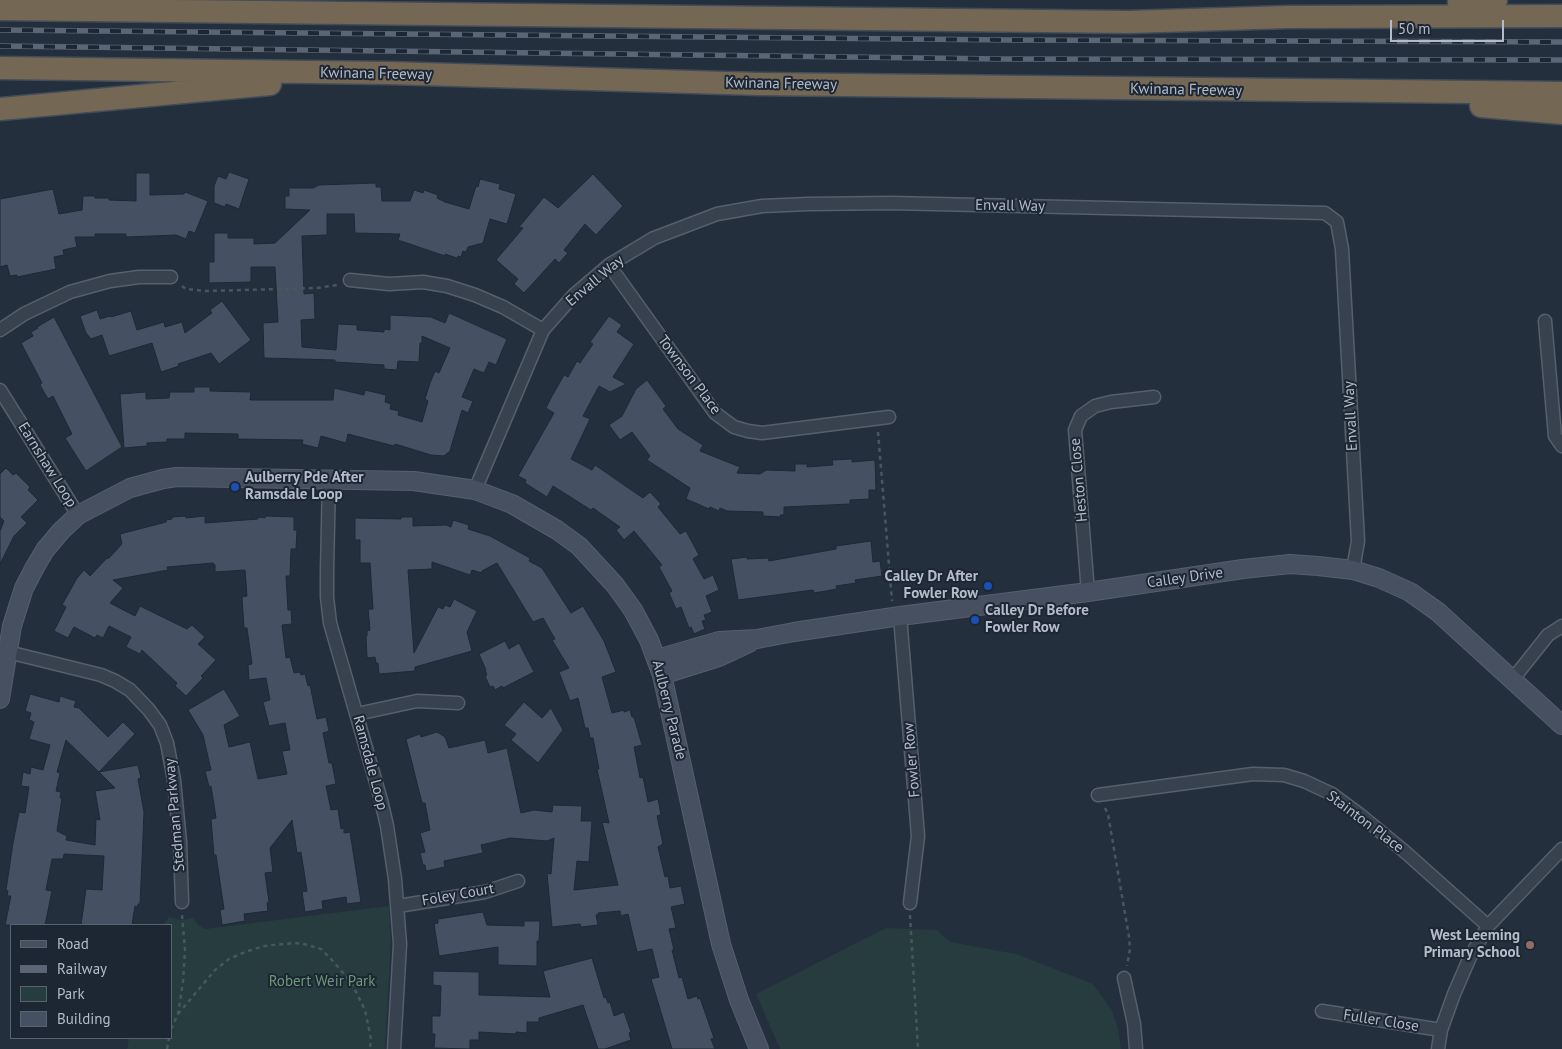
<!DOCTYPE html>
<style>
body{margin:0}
#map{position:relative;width:1562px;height:1049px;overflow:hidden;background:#242f3e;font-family:"PT Sans",sans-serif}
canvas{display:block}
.legend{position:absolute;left:10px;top:924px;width:162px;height:115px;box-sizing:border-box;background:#1d2633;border:1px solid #59626f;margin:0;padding:6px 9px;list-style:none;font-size:15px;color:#b4bcc9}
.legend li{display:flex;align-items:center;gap:10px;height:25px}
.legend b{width:25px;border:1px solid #59626f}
.scale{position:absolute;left:1390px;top:20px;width:114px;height:22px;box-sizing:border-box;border:2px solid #b4bcc9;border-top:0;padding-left:6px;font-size:15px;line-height:18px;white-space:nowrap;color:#b4bcc9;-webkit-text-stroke:4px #1d2633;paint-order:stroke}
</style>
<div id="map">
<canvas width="1562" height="1049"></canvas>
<ul class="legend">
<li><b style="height:6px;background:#465061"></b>Road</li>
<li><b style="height:6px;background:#5a6575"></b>Railway</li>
<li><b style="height:14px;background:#263c3f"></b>Park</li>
<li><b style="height:14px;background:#455162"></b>Building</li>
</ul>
<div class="scale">50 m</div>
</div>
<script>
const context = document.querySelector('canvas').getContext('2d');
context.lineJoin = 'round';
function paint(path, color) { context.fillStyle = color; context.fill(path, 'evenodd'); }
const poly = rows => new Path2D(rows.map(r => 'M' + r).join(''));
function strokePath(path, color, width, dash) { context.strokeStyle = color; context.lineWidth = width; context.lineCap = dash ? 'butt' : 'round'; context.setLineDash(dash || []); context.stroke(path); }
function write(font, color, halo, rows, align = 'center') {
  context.font = font + ' "PT Sans",sans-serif'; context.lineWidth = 4; context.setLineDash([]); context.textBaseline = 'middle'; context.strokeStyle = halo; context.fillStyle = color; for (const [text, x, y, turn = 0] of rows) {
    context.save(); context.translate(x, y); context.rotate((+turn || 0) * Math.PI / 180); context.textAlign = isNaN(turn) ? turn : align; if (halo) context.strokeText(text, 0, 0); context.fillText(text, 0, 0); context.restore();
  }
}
const green = poly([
 [389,906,391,940,385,1049,127,1049,129,1038,171,1038,171,925,163,925,169,917,181,920,193,918,198,925,205,929],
 [886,928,937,930,950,942,1016,954,1093,984,1111,1009,1117,1024,1121,1049,780,1049,756,994]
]);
const building = poly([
 [229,172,249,179,239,209,226,204,225,207,214,203,214,186,218,176,226,179,229,172],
 [136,173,150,173,150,195,184,194,185,192,208,201,195,233,189,231,186,239,176,235,126,237,126,234,95,234,95,237,75,237,77,247,63,250,64,255,54,257,56,269,17,277,17,275,10,276,7,265,0,267,0,199,53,189,59,214,82,210,83,196,95,196,95,198,109,198,109,200,136,201,136,173],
 [593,174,623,206,596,235,585,224,564,250,568,253,559,263,555,259,524,293,514,284,518,279,496,260,523,228,519,227,544,197,558,208,593,174],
 [480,179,500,184,499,189,516,194,507,224,490,219,483,243,468,247,466,252,463,251,461,257,458,256,457,258,445,254,445,256,398,240,400,234,355,233,354,214,327,214,327,235,302,236,304,294,314,293,315,319,301,320,302,347,336,350,338,324,357,325,357,330,384,332,384,329,390,330,390,315,431,317,445,323,449,313,507,339,496,365,489,362,484,373,474,369,462,397,473,401,468,413,462,410,450,451,444,456,431,455,395,444,394,446,348,434,346,443,321,436,318,448,302,444,303,440,238,439,238,434,185,433,185,439,167,439,167,442,147,443,147,446,124,448,120,394,146,392,146,399,169,398,170,392,194,392,194,387,210,387,210,391,251,392,250,400,333,400,334,388,364,395,365,390,386,395,385,402,391,404,390,409,399,411,398,415,422,422,428,401,425,399,430,383,435,371,439,373,450,348,422,336,422,343,420,343,419,362,398,361,397,370,384,369,384,365,335,362,335,360,264,358,263,323,278,322,275,267,251,267,251,282,209,283,209,262,214,262,214,233,228,233,228,238,254,238,254,244,275,243,310,210,285,209,285,196,289,196,289,188,313,188,319,185,376,183,376,187,381,187,382,201,410,201,414,190,423,193,424,190,438,195,437,198,445,202,469,209,476,186,478,187,480,179],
 [222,301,251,340,219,364,211,353,178,364,179,366,161,372,152,343,109,356,102,335,91,339,86,333,80,316,97,310,100,319,110,316,111,317,131,311,137,330,164,322,165,327,182,322,185,333,212,313,210,310,222,301],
 [609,316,622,325,617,332,634,344,613,377,626,384,610,392,599,386,583,416,590,419,571,459,592,470,595,465,643,498,650,492,661,504,658,507,680,534,686,531,699,555,693,559,704,579,713,575,719,590,706,596,712,612,704,615,706,620,702,621,705,629,694,634,691,627,689,628,681,607,676,609,669,593,672,591,659,567,662,565,634,531,624,540,616,530,620,527,593,508,591,510,553,486,547,497,525,483,526,480,518,476,554,413,546,408,552,396,564,375,568,377,577,361,580,363,593,344,590,342,609,316],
 [54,317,122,447,86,471,65,438,72,434,53,396,48,399,40,385,42,383,21,343,33,336,31,332,38,328,37,327,54,317],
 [647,380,666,406,663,409,678,429,703,445,700,451,740,467,737,473,760,474,766,470,795,471,795,464,807,464,807,467,833,465,832,460,852,459,852,462,875,460,876,490,869,490,869,499,850,500,850,504,784,507,784,515,780,515,781,517,763,516,763,512,727,511,720,508,719,511,710,507,709,509,686,499,690,488,647,460,650,456,632,432,620,440,609,425,622,416,636,389,647,380],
 [6,468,13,475,16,473,30,487,28,490,38,500,21,517,27,523,14,536,0,564,0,531,4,521,0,517,0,474,6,468],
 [186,516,186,518,205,516,205,523,258,519,258,517,265,518,265,516,294,517,294,530,297,530,296,549,291,549,290,576,286,576,288,610,291,610,292,624,282,625,286,658,290,657,294,673,300,672,301,675,305,674,308,686,310,685,317,719,326,717,329,731,323,733,329,763,332,763,336,784,326,786,331,810,338,809,341,829,344,828,344,833,350,832,361,902,347,904,346,897,322,901,323,909,305,912,302,892,307,891,301,852,297,853,292,820,270,848,273,872,265,873,269,902,267,903,268,911,244,914,245,921,222,925,220,910,224,909,216,855,214,855,211,819,216,818,211,786,209,787,205,771,211,770,203,735,188,710,224,689,240,716,224,725,229,747,250,742,258,779,287,774,282,751,290,750,285,723,269,726,263,702,270,700,266,678,249,680,248,665,252,664,247,628,244,628,242,597,247,596,245,570,215,572,215,565,213,563,167,567,168,570,113,580,123,588,110,603,135,616,140,606,187,629,192,625,205,637,198,644,216,660,201,676,203,678,186,696,175,686,177,683,142,650,140,654,126,647,131,637,109,626,103,638,97,635,95,638,74,627,68,638,54,631,66,607,62,605,77,578,84,570,90,576,107,558,108,559,122,544,120,534,166,522,166,520,172,519,172,517,186,516],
 [401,517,413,517,413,526,446,525,451,527,453,520,469,525,468,529,490,536,530,558,529,561,542,568,571,613,583,606,604,641,616,672,602,677,612,713,624,710,624,712,630,710,632,717,634,717,642,745,634,747,640,778,643,777,648,802,658,799,661,815,657,816,663,844,658,847,665,877,668,876,670,888,681,886,685,904,671,907,676,928,669,929,674,950,672,950,679,978,682,977,688,999,697,996,698,999,700,998,714,1038,711,1039,715,1049,672,1049,651,979,659,977,652,949,637,952,628,914,621,916,620,911,598,913,598,915,596,915,598,925,581,927,580,924,552,927,547,873,551,874,554,838,547,841,510,838,481,845,483,853,444,861,445,867,426,871,425,865,423,865,420,853,425,852,420,833,430,830,425,803,422,803,406,739,420,734,421,737,437,732,445,737,449,748,485,740,488,753,507,748,521,813,534,810,552,812,553,805,582,806,581,821,592,821,589,862,577,861,574,890,618,885,602,822,609,823,597,769,599,769,593,738,590,738,588,728,585,728,578,698,570,701,559,672,569,668,552,640,555,639,543,618,533,622,497,563,482,571,482,573,472,570,470,575,432,562,432,569,408,570,414,653,438,607,443,609,445,605,450,607,454,599,477,611,467,632,472,651,415,667,415,671,379,674,378,663,376,663,375,657,367,658,366,637,367,636,367,631,370,630,368,609,373,609,370,563,360,563,360,540,355,540,355,518,401,519,401,517],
 [871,541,873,562,880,561,882,576,855,580,856,583,836,586,837,589,814,593,813,590,738,600,731,559,747,557,747,559,768,558,769,561,836,549,836,546,871,541],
 [505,641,509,649,519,643,534,672,503,688,502,686,495,690,493,686,490,687,485,676,487,675,485,670,486,670,479,654,505,641],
 [30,694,59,702,60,696,76,701,74,707,79,708,108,737,123,722,135,734,99,772,66,740,57,772,60,773,56,791,61,792,60,798,62,798,57,831,67,836,66,840,95,845,96,819,100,820,95,791,115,788,99,772,138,765,141,778,138,779,144,812,142,861,140,904,138,904,138,907,135,906,132,925,81,925,86,889,102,890,104,856,64,854,63,859,52,859,46,890,52,891,45,925,5,925,11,896,7,896,8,891,6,890,13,843,19,812,25,813,29,787,21,786,23,772,30,774,31,767,43,770,50,745,29,739,34,722,29,720,31,713,25,711,30,694],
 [524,702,542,718,551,708,563,730,538,763,511,740,516,734,504,725,524,702],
 [483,912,487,925,524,926,524,921,540,921,539,941,537,941,537,966,498,965,498,947,439,956,434,924,438,923,438,919,483,912],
 [592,958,604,998,606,997,608,1003,610,1002,614,1016,624,1012,631,1032,629,1033,631,1040,605,1049,598,1049,583,1005,539,1018,539,1022,527,1022,527,1033,516,1032,516,1034,479,1032,479,1040,470,1040,470,1049,434,1048,435,1034,432,1034,432,1016,440,1016,441,986,433,985,433,971,479,972,479,995,550,997,543,971,592,958]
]);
const path = poly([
 [182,286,186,289,206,291,317,288,337,285],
 [878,432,892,601],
 [1105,808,1108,814,1129,937,1130,949,1127,966],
 [910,915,918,1049],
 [178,1014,215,970,229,959,245,952,264,946,294,943,304,944,321,949,331,959,351,982,365,1010,371,1039,370,1049],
 [171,1029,178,1014,183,982,185,950,182,915],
 [167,1049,169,1038]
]);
const street = poly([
 [609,265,715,413,734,427,748,431,762,433,889,417],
 [350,280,389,284,423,282,447,286,475,295,503,307,543,330],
 [1545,321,1555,436,1562,446],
 [0,330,24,314,70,292,110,281,139,277,171,277],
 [0,390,78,515],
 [329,479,327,571,327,597,330,623,381,800,387,826,395,879,400,944,394,1049],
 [475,490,543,330,574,295,609,265,654,238,717,214,762,206,808,204,891,203,1325,213,1337,222,1342,249,1358,541,1353,570],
 [1088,592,1075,430,1081,416,1095,406,1111,402,1154,397],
 [900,616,918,836,910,903],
 [8,652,101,675,115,681,130,690,149,710,160,725,167,743,174,780,180,842,182,902],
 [1513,679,1548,635,1562,626],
 [357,714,417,701,458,703],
 [1098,795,1253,774,1284,775,1304,781,1332,794,1359,814,1404,851,1488,926],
 [398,906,485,892,518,881],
 [1124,978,1134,1024,1136,1049],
 [1322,1011,1441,1030],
 [1438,1049,1441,1030,1454,994,1470,957,1488,926,1562,849]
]);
const secondary = poly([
 [657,659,719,641,757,639,794,632,900,616,1088,592,1243,569,1290,564,1318,566,1353,570,1379,578,1410,592,1438,612,1562,725],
 [662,675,719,657,749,643],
 [0,699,12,626,24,588,35,567,45,550,61,531,78,515,130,488,163,479,177,477,414,481,475,490,512,504,557,530,579,546,615,585,633,610,649,640,662,675,721,944,739,1000,759,1049]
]);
const highway = poly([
 [1459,3,1496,0],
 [0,9,1129,22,1288,17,1562,16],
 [0,68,388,73,759,84,1562,93],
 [1481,106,1562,113],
 [0,109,270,84]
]);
const rail = poly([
 [0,30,1008,40,1562,42],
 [0,46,1001,59,1562,60]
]);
const markers = [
 [235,487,5,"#1a4fb4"],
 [988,586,5,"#1a4fb4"],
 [975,620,5,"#1a4fb4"],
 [1530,945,5,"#8d6e63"]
];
const streetNames = [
 ["Kwinana Freeway",376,74,1],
 ["Kwinana Freeway",781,84,1],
 ["Kwinana Freeway",1186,90,1],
 ["Envall Way",1010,206,1],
 ["Envall Way",595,281,-40],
 ["Townson Place",689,375,53],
 ["Envall Way",1351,416,-93],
 ["Earnshaw Loop",47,465,58],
 ["Heston Close",1079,480,-95],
 ["Calley Drive",1185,578,-8],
 ["Aulberry Parade",669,710,76],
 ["Fowler Row",912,760,-95],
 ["Ramsdale Loop",370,763,75],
 ["Stedman Parkway",175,815,-95],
 ["Stainton Place",1365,822,37],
 ["Foley Court",458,895,-10],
 ["Fuller Close",1381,1021,9]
];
const poiNames = [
 ["Aulberry Pde After",245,478],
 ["Ramsdale Loop",245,495],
 ["Calley Dr After",978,577,"right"],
 ["Fowler Row",978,594,"right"],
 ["Calley Dr Before",985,611],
 ["Fowler Row",985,628],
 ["West Leeming",1520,936,"right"],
 ["Primary School",1520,953,"right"]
];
const parkNames = [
 ["Robert Weir Park",322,982]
];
paint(green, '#263c3f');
paint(building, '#455162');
strokePath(building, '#1f2835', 1);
strokePath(street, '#565f6c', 15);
strokePath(secondary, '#565f6c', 20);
strokePath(highway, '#434c59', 25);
strokePath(path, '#44595c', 2.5, [4, 4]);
strokePath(street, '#38414e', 12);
strokePath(secondary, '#465061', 18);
strokePath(highway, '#746855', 22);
strokePath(rail, '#5a6575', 5.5);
strokePath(rail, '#1d2633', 4, [11]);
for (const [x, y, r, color] of markers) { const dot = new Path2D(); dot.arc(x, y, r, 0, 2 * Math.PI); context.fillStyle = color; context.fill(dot); strokePath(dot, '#1d2633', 2); }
write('15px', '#b4bcc9', '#1d2633', streetNames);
write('bold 15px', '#b4bcc9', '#1d2633', poiNames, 'left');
write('15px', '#6b9a76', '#1d2633', parkNames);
</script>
